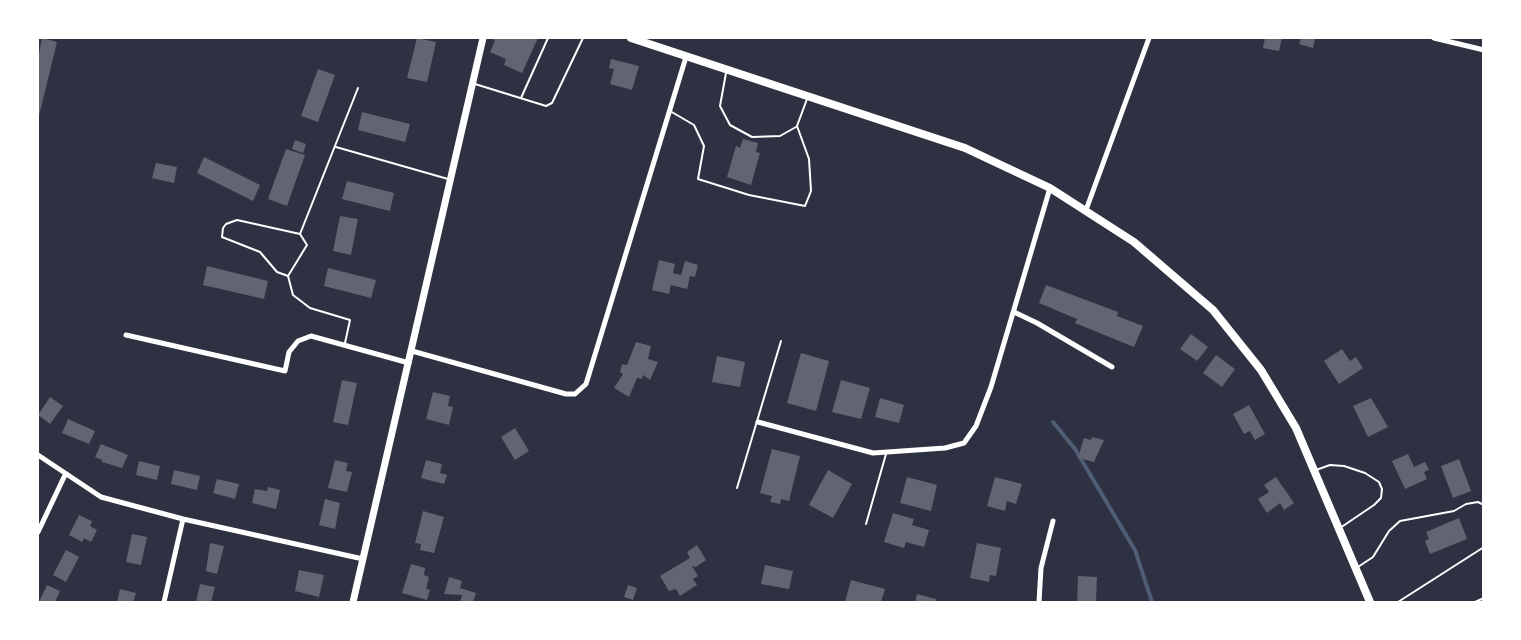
<!DOCTYPE html>
<style>
body{margin:0}
#map{position:relative;width:1521px;height:640px;overflow:hidden;background:#2d3142;font-family:Arial,sans-serif}
canvas{display:block}
.frame{position:absolute;inset:0;border:39px solid #fff;pointer-events:none}
</style>
<div id="map">
<canvas width="1521" height="640"></canvas>
<div class="frame"></div>
</div>
<script>
const context = document.querySelector('canvas').getContext('2d');
context.lineJoin = 'round';
const poly = rows => new Path2D(rows.map(r => 'M' + r).join(''));
function strokePath(path, color, width, dash) { context.strokeStyle = color; context.lineWidth = width; context.lineCap = dash ? 'butt' : 'round'; context.setLineDash(dash || []); context.stroke(path); }
function paint(path, color) { context.fillStyle = color; context.fill(path, 'evenodd'); }
const stream = poly([
 [1053,422,1075,449,1135,550,1152,602]
]);
const building = poly([
 [42,38,57,42,38,120,38,58],
 [417,38,436,42,427,82,407,78],
 [492,38,538,38,522,73,504,65,506,59,490,52,495,41],
 [1265,38,1282,38,1279,51,1263,48],
 [1301,38,1315,38,1313,48,1299,44],
 [611,59,639,66,632,90,610,84,614,69,609,68],
 [318,69,335,75,318,122,301,116],
 [362,112,410,124,405,142,358,130],
 [743,139,758,143,756,152,760,153,751,185,727,177,736,146,740,148],
 [295,140,306,144,303,153,292,149],
 [286,149,305,155,287,206,268,199],
 [204,157,260,185,253,201,197,173],
 [156,163,177,167,174,183,152,178],
 [347,181,394,193,390,211,342,199],
 [340,216,358,219,351,255,333,251],
 [659,260,675,264,673,273,681,275,685,261,698,265,695,277,690,276,687,289,671,285,669,294,652,290],
 [207,266,268,281,264,299,203,285],
 [328,268,376,280,371,298,324,286],
 [1046,285,1118,312,1117,316,1143,326,1134,347,1075,323,1077,319,1039,303],
 [1191,334,1208,347,1197,361,1180,349],
 [636,342,651,346,648,359,658,362,650,380,643,375,642,379,637,378,629,397,614,388,623,374,620,372,622,364,627,365],
 [1342,349,1350,361,1356,357,1363,368,1339,384,1324,361],
 [801,353,829,361,816,411,787,403],
 [1216,355,1235,369,1222,387,1203,373],
 [717,356,745,362,740,387,712,382],
 [342,380,357,383,348,425,333,422],
 [841,380,870,388,861,419,832,412],
 [433,392,450,396,448,406,453,407,449,425,426,419],
 [50,397,63,406,50,424,38,415],
 [880,398,904,405,899,423,875,417],
 [1371,398,1388,427,1368,437,1353,406],
 [1249,405,1265,434,1255,440,1250,431,1244,434,1233,414],
 [68,419,95,431,89,444,62,433],
 [515,428,529,451,515,460,501,437],
 [1092,437,1104,440,1094,462,1078,458,1084,438,1091,440],
 [101,444,128,455,122,468,102,462,102,460,95,457],
 [772,449,800,456,789,501,781,499,780,504,770,502,772,496,760,493],
 [1408,454,1414,467,1425,462,1429,470,1424,472,1427,479,1405,489,1392,461],
 [1459,459,1471,491,1453,498,1441,466],
 [335,460,348,463,346,471,352,472,347,492,328,488],
 [426,460,442,464,440,473,447,475,444,484,421,478],
 [139,461,160,466,157,480,136,475],
 [174,470,200,476,197,490,171,484],
 [828,470,852,484,833,518,809,505],
 [907,477,937,485,931,511,900,503],
 [995,477,1022,484,1016,504,1007,501,1005,511,987,506],
 [1276,477,1294,503,1284,510,1280,503,1267,513,1258,499,1269,492,1264,485],
 [217,479,239,484,235,499,213,493],
 [268,487,280,490,276,509,252,503,255,489,267,491],
 [325,499,340,503,335,529,319,525],
 [423,511,444,517,434,553,420,550,421,544,415,543],
 [893,513,914,519,912,525,929,530,924,547,906,542,904,548,884,542],
 [79,515,92,521,90,526,97,530,91,542,84,538,82,542,69,535],
 [1459,518,1467,539,1430,554,1425,541,1429,539,1426,532],
 [132,534,147,537,141,565,126,562],
 [210,543,224,546,217,574,206,571],
 [977,543,1001,548,996,576,990,575,989,582,970,578],
 [697,545,706,560,696,567,692,566,698,576,693,579,697,585,680,596,676,589,669,591,660,576,690,558,687,552],
 [66,550,79,557,66,582,53,575],
 [411,564,425,568,424,575,429,577,426,589,430,590,427,600,402,593],
 [765,565,793,571,789,589,761,584],
 [299,570,324,575,319,597,295,591],
 [1078,576,1097,577,1096,602,1077,602],
 [449,577,462,581,460,588,476,593,473,602,460,602,462,595,444,594],
 [851,580,885,589,881,602,845,602],
 [200,584,215,587,211,602,196,602],
 [47,585,60,591,55,602,39,602],
 [628,585,637,588,633,600,624,597],
 [120,589,136,593,133,602,117,602],
 [917,594,936,599,935,602,915,602]
]);
const service = poly([
 [726,73,720,106,730,125,752,137,780,136,796,127],
 [475,84,546,106,552,103,583,38],
 [521,98,548,38],
 [670,111,694,125,704,146,698,179,749,195,805,206,811,191,809,159,797,126,807,99],
 [336,147,448,179],
 [300,234,307,245,288,276,293,295,310,308,350,320,345,343],
 [288,276,277,272,260,252,222,237,223,228,226,224,237,220,300,234,358,88],
 [1316,470,1330,465,1344,466,1365,473,1379,482,1382,489,1381,498,1374,505,1340,528],
 [737,488,781,341],
 [866,524,886,454],
 [1358,567,1373,557,1389,531,1400,521,1454,511,1466,504,1478,502,1484,505],
 [1398,602,1484,547],
 [1475,602,1484,598]
]);
const minor = poly([
 [1434,38,1484,50],
 [1086,210,1149,38],
 [1014,312,1037,323,1112,367],
 [126,335,285,371,289,352,298,341,311,336,409,363],
 [412,351,566,394,575,394,586,384,686,57],
 [758,422,873,453,945,448,964,443,976,426,991,387,1050,188],
 [38,455,101,497,183,519,363,559],
 [38,532,65,475],
 [164,602,183,519],
 [1039,602,1041,568,1053,521]
]);
const tertiary = poly([
 [353,602,483,38]
]);
const primary = poly([
 [631,38,965,148,1050,188,1134,242,1213,310,1261,370,1296,428,1370,602]
]);
strokePath(stream, '#4f5d75', 4);
paint(building, '#626471');
strokePath(service, '#fff', 2);
strokePath(minor, '#fff', 5);
strokePath(tertiary, '#fff', 7);
strokePath(primary, '#fff', 8);
</script>
